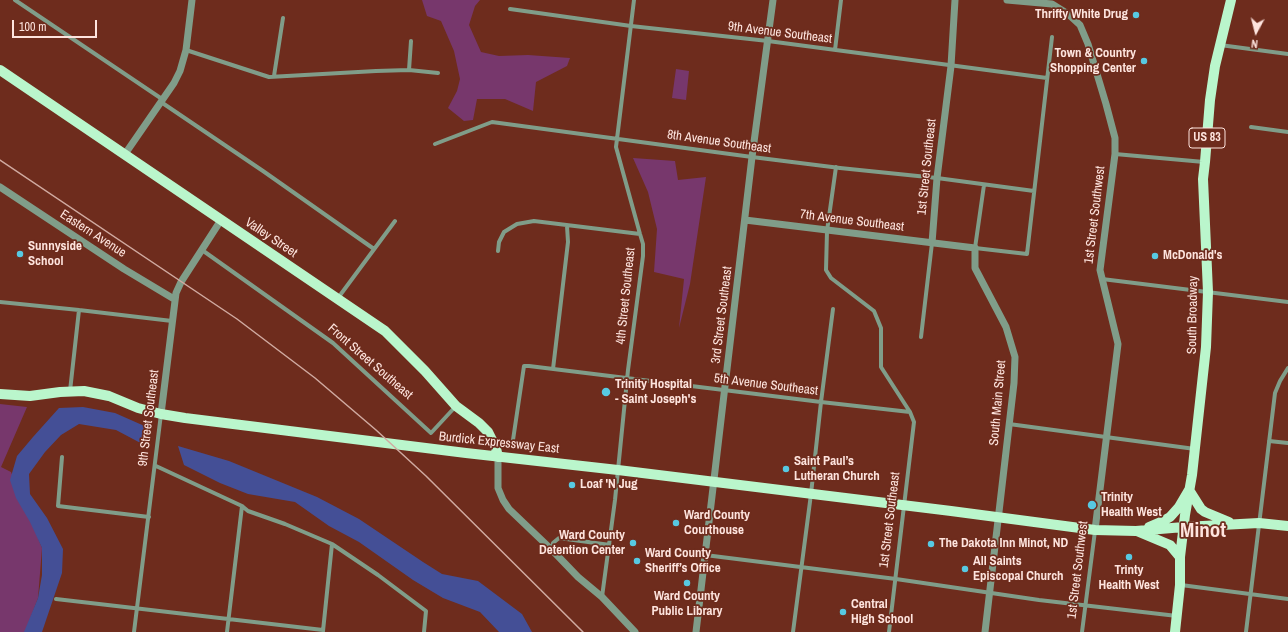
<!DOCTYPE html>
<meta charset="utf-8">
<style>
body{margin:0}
#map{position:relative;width:1288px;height:632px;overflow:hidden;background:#6e2c1d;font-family:"Archivo Narrow",sans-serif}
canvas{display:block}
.north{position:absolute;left:1236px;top:12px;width:40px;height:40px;-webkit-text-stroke:3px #6e2c1d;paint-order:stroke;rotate:187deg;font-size:11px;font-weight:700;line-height:16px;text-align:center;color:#fee4de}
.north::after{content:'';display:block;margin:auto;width:14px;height:18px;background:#fee4de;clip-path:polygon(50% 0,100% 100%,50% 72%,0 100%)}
.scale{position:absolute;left:12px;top:20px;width:85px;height:18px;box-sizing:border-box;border:2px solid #fee4de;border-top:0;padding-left:5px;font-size:12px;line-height:14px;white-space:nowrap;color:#fee4de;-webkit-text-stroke:3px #6e2c1d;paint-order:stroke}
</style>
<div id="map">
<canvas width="1288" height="632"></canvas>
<div class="north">N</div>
<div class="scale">100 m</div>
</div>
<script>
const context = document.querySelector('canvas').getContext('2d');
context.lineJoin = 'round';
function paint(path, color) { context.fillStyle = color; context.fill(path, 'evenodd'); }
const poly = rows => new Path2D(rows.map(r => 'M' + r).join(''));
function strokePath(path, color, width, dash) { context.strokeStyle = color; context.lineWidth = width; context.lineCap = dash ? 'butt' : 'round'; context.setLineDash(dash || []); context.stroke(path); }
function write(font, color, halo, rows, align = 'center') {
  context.font = font + ' "Archivo Narrow",sans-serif'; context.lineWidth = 3.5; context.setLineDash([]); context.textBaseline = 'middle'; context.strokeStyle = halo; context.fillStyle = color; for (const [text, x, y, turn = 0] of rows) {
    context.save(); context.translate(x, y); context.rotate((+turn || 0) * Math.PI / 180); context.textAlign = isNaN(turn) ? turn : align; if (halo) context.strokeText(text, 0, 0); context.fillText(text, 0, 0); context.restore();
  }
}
const green = poly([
 [422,0,480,0,475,6,469,25,481,52,499,56,528,55,570,58,567,66,536,82,533,111,505,99,477,99,473,120,464,121,448,108,457,91,460,79,454,51,441,21,427,16],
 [676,69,689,71,686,100,672,98],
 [633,158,675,161,678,180,706,177,690,284,679,328,684,279,654,272,657,229,648,192],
 [0,404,27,407,1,467,11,472,42,548,38,598,25,632,0,632]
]);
const water = poly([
 [83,407,115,413,149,428,150,448,116,430,79,424,61,435,45,452,29,474,30,494,47,518,63,549,62,573,42,632,24,632,38,598,42,575,42,548,30,522,16,498,10,480,17,456,33,437,59,408],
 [178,446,229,461,317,497,359,519,423,562,442,574,478,581,522,614,532,632,499,632,480,612,443,598,413,580,359,542,329,526,295,502,248,494,220,483,184,465]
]);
const minor = poly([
 [15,0,162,99],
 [510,9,631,26,768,41,1047,78],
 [1220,45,1288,54],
 [186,50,269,77,376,71,409,70,438,73],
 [835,50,841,0],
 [409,70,411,41],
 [274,76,283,18],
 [161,102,263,171,374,249],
 [1251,127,1288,132],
 [435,144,492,122,752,157,840,168,937,178,1034,191],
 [1115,154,1204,162],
 [836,167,827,231,826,270,831,278,874,311,881,328,881,367,910,412,914,422,889,632],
 [984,185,975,248,1027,254,1052,37],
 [202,250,333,343,431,433,456,406],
 [498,251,499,242,504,232,517,224,534,221,640,234],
 [1102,279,1288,302],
 [338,298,395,221],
 [0,302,79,310,172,321],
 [921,337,932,243],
 [553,369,568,242,567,226],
 [70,391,79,310],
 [1009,424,1195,449],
 [513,440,524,366,529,366,821,402,910,412],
 [1269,441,1288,443],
 [62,457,58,506,149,517],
 [156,466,242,506,248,511,285,524,332,544,378,575,426,611,424,632],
 [553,550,553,543,559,538,610,545],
 [705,555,896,579,1039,600,1177,616],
 [1181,585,1288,599],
 [602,597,615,500,628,370,643,256,643,244,640,234,616,147,634,0],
 [56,599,323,630],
 [323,631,332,544],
 [134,632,161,414],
 [227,632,242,506],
 [793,632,811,494,821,402,833,309],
 [1082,632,1095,531],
 [1246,632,1275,393,1280,381,1288,368]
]);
const tertiary = poly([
 [1007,0,1052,4,1068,14,1080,25,1088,44,1106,104,1115,138,1115,154,1100,270,1118,344,1095,530],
 [125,154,174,83,180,71,186,50,192,0],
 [0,187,124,269,174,299],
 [745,220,975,248,975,268,1006,327,1015,357,1014,383,985,632],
 [932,243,937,178,951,66,955,0],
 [161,414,176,293,181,282,221,220],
 [498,457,498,488,503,500,509,509,553,551,578,577,602,597,635,632],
 [696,632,752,157,773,0]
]);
const primary = poly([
 [0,70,385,331,425,371,456,406,479,423,488,432,496,448,498,457],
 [0,394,30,396,60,392,84,391,109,396,138,408,161,414,185,418,466,453,618,470,951,511,1095,530,1136,531,1184,527,1259,523,1288,526],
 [1149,527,1163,521,1170,517,1179,507,1189,490,1201,509,1205,512,1229,522],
 [1139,532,1170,545,1180,557],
 [1175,632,1180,585,1180,557,1185,515,1192,475,1206,347,1208,292,1203,179,1205,162,1210,100,1215,66,1231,0]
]);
const rail = poly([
 [0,160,237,319,315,378,376,430,426,476,583,632]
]);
const markers = [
 [1136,15,4,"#57c9e2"],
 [1144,61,4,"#57c9e2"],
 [20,254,4,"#57c9e2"],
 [1155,256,4,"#57c9e2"],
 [606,392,5,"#57c9e2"],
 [786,469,4,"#57c9e2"],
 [572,485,4,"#57c9e2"],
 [1092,505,5,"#57c9e2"],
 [676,523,4,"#57c9e2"],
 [633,543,4,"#57c9e2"],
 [931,544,4,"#57c9e2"],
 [1129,557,4,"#57c9e2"],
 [637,561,4,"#57c9e2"],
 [965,569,4,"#57c9e2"],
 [687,583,4,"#57c9e2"],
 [843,612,4,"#57c9e2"]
];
const shields = [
 [1207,138,36]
];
const shieldNames = [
 ["US 83",1207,138]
];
const poiNames = [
 ["Thrifty White Drug",1128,15,"right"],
 ["Town & Country",1136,54,"right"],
 ["Shopping Center",1136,69,"right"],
 ["Sunnyside",28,247],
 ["School",28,262],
 ["McDonald's",1163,256],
 ["Trinity Hospital",615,385],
 ["- Saint Joseph's",615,400],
 ["Saint Paul’s",794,462],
 ["Lutheran Church",794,477],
 ["Loaf 'N Jug",580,485],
 ["Trinity",1101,498],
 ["Health West",1101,513],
 ["Ward County",684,516],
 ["Courthouse",684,531],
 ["Ward County",625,536,"right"],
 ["Detention Center",625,551,"right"],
 ["The Dakota Inn Minot, ND",939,544],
 ["Ward County",645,554],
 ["Sheriff’s Office",645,569],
 ["All Saints",973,562],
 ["Episcopal Church",973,577],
 ["Trinty",1129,571,"center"],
 ["Health West",1129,586,"center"],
 ["Ward County",687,597,"center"],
 ["Public Library",687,612,"center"],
 ["Central",851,605],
 ["High School",851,620]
];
const streetNames = [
 ["9th Avenue Southeast",780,33,7],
 ["8th Avenue Southeast",719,142,8],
 ["1st Street Southeast",927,167,-84],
 ["1st Street Southwest",1095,215,-83],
 ["7th Avenue Southeast",852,221,7],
 ["Eastern Avenue",93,234,33],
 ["Valley Street",271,238,34],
 ["4th Street Southeast",626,296,-84],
 ["3rd Street Southeast",722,315,-83],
 ["South Broadway",1193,315,-89],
 ["Front Street Southeast",370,362,41],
 ["5th Avenue Southeast",766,385,7],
 ["South Main Street",998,403,-85],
 ["9th Street Southeast",149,418,-83],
 ["Burdick Expressway East",499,443,6],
 ["1st Street Southeast",890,520,-83],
 ["1st Street Southwest",1078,570,-83]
];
const townNames = [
 ["Minot",1203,531]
];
paint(green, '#77376c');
paint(water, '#444f96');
strokePath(minor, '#809d89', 4);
strokePath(tertiary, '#809d89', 7);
strokePath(primary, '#baf6cc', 10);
strokePath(rail, '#d0aaa1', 1.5);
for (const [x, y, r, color] of markers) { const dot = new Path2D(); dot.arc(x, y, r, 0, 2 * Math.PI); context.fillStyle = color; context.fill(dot); strokePath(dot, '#6e2c1d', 1.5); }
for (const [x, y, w] of shields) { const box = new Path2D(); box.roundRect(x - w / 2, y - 10, w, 20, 3); context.fillStyle = '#6e2c1d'; context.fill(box); strokePath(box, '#fee4de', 1); }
write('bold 12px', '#fee4de', null, shieldNames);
write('bold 13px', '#fee4de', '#6e2c1d', poiNames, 'left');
write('13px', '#fee4de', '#6e2c1d', streetNames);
write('bold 21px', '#fee4de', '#6e2c1d', townNames);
</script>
